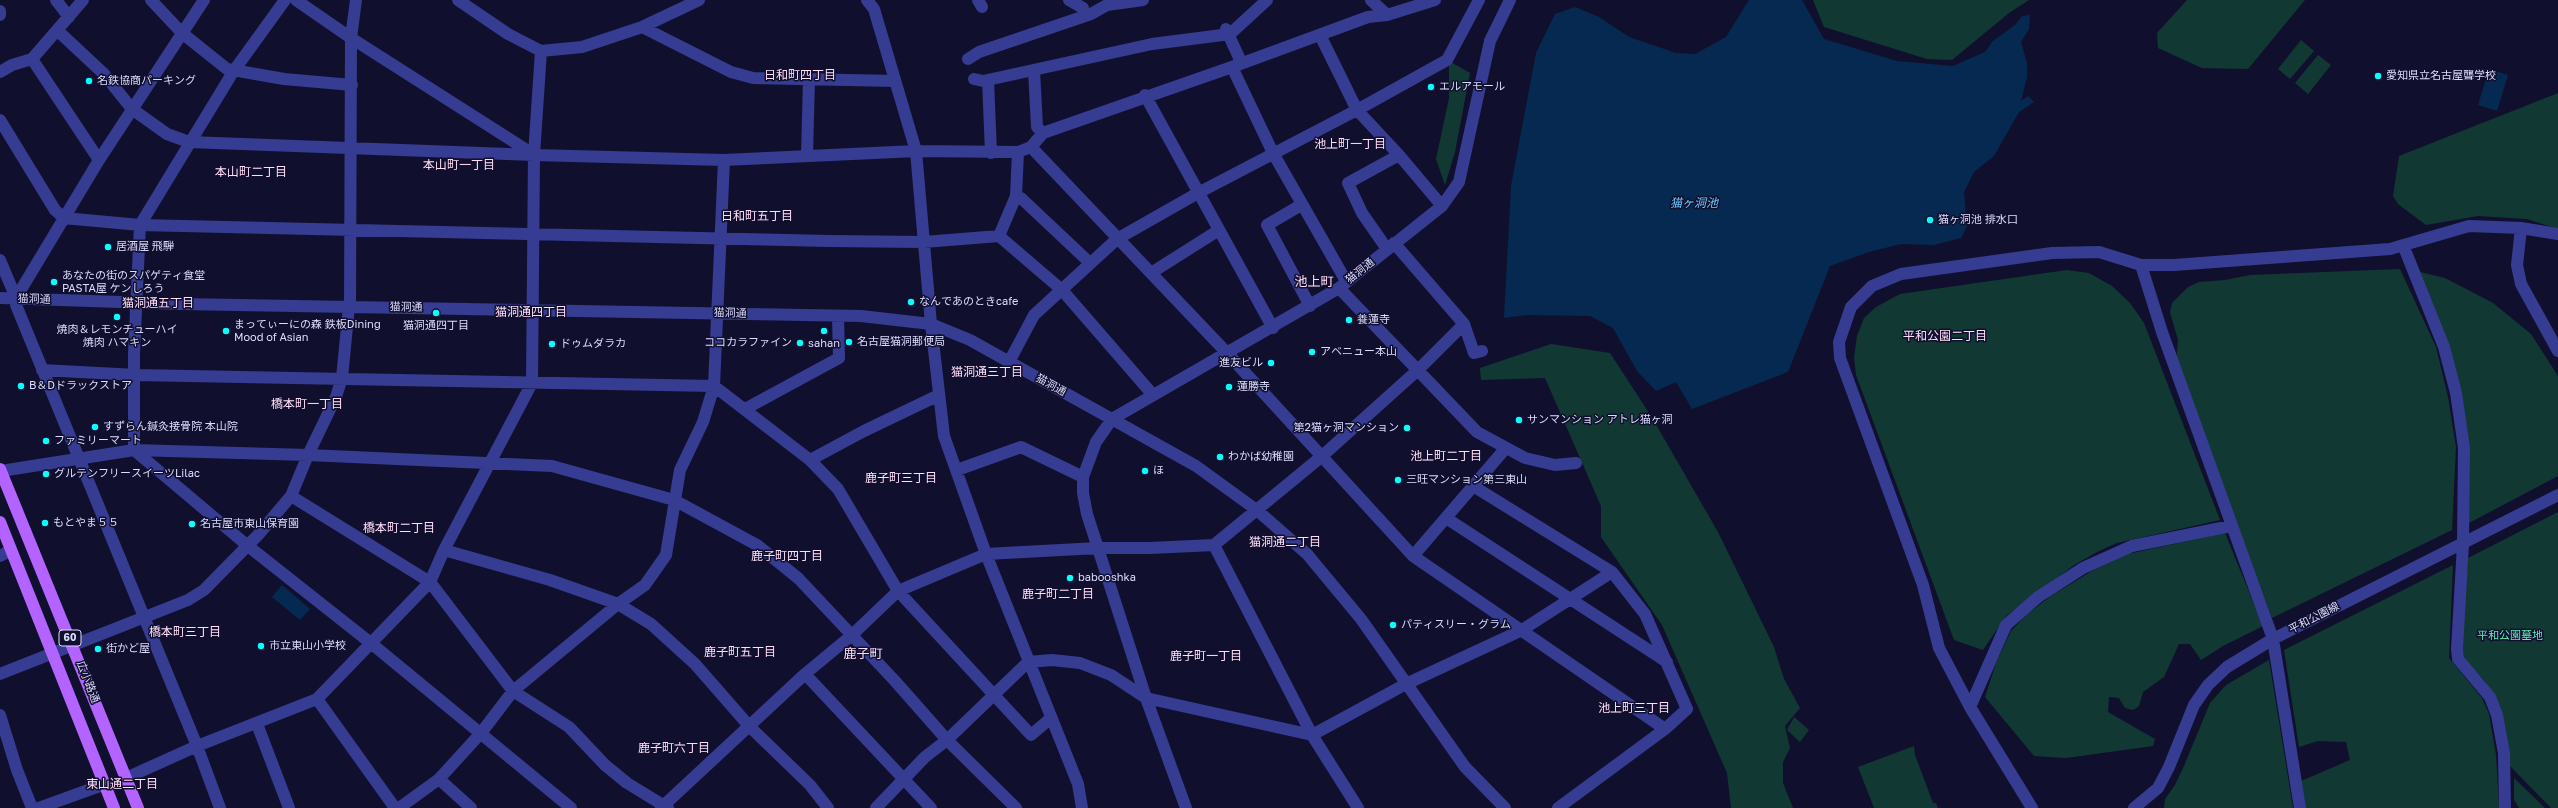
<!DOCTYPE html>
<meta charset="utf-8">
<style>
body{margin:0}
canvas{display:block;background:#110f2e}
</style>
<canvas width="2558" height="808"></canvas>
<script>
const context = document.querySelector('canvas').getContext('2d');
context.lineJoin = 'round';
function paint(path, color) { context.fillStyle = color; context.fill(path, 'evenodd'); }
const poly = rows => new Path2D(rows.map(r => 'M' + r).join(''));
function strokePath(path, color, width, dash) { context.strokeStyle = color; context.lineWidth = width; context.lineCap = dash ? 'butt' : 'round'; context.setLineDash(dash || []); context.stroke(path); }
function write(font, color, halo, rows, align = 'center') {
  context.font = font + ' "Golos Text","Noto Sans JP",sans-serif'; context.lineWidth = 3; context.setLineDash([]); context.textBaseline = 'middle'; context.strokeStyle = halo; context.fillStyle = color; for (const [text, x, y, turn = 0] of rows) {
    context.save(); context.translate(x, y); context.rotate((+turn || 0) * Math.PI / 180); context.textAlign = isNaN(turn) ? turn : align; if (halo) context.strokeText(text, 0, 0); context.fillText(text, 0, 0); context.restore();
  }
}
const green = poly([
 [1813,0,2029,0,2009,13,1952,60,1927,59,1824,27],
 [2187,0,2305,0,2248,69,2202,68,2158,48,2157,33],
 [2301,40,2314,51,2290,79,2278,69],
 [2318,55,2331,65,2308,94,2295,83],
 [1449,61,1470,73,1455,152,1445,185,1436,159,1449,98],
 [2558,93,2558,229,2527,219,2478,216,2426,225,2398,204,2393,196,2399,156],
 [2400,269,2436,347,2448,397,2456,447,2452,530,2272,618,2176,362,2178,340,2170,312,2172,303,2188,287,2199,282,2225,280,2250,275],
 [2067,270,2089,273,2112,286,2130,303,2144,323,2220,520,2117,543,2099,551,2074,565,2006,616,1983,650,1954,640,1856,375,1854,357,1857,336,1864,318,1876,307,1900,294],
 [2420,272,2445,278,2493,303,2531,334,2558,376,2558,476,2467,524,2468,453],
 [1551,344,1610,353,1651,416,1718,532,1774,647,1784,679,1800,708,1785,726,1790,748,1783,762,1783,783,1793,808,1731,808,1727,773,1662,625,1601,537,1601,506,1545,378,1481,380,1480,368],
 [2558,512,2558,808,2551,808,2510,766,2494,697,2484,680,2466,661,2461,649,2468,558],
 [2225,533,2263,626,2223,646,2201,660,2190,644,2179,644,2164,677,2143,692,2139,706,2133,710,2125,708,2119,698,2109,697,2108,712,2155,739,2153,746,2066,758,2034,756,1985,697,1996,663,2011,631,2026,615,2051,596,2092,571,2128,554],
 [2453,565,2449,658,2482,698,2489,714,2496,755,2499,808,2305,808,2301,781,2350,760,2346,742,2318,741,2299,747,2284,650],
 [2269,660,2293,808,2164,808,2165,799,2175,785,2184,766,2210,703,2226,685],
 [1794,717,1809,730,1800,742,1787,730],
 [1914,746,1915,755,1933,803,1936,803,1938,808,1874,808,1858,767],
 [2514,778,2545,808,2519,808,2514,800]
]);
const water = poly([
 [1749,0,1802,0,1824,39,1897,61,1953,66,1985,52,1993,41,2015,25,2022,16,2030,15,2029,29,2021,42,2027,63,2027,77,2021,101,2028,96,2034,102,2019,112,1994,156,1974,172,1964,192,1967,226,1961,238,1934,245,1901,244,1869,252,1830,266,1788,372,1692,409,1676,382,1656,391,1637,371,1613,328,1590,316,1526,315,1504,318,1511,186,1536,53,1555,14,1575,7,1599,17,1629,37,1676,53,1695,54,1726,37],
 [2489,69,2508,75,2497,111,2478,105],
 [282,585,310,609,300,620,272,597]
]);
const minor = poly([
 [56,0,69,17],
 [151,0,182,33,227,69,284,79,352,85],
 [296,0,351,38,533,154],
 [458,0,508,34,541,51,582,47,642,27,699,0],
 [978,0,982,7],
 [1069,0,1083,8],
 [1371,0,1387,15],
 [0,11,0,15],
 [642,27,731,72,753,78,895,81],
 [1226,29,1241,62],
 [58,31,104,74,132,109,167,134,189,142,534,155],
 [1320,35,1357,110,1447,60,1479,0],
 [32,59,99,160,16,298,16,305,197,746,220,808],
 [968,59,979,52,1091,14,1107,5,1143,0],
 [1232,67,1273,153,1346,281],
 [1034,70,1037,127,1043,133],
 [0,72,12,65,32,59,83,0],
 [974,79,983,81,1152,44,1230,34,1267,0],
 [988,80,991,153],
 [1145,95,1273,328],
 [0,120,55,210,64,218,140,225,829,241,924,242,999,236,1062,290,1153,395],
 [1031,147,1043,133,1232,67,1368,17,1387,15,1435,0],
 [534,155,541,51],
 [1399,155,1442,206],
 [807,156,809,79],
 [99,160,204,0],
 [724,160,916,151,1018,152,1031,147,1228,354,1413,556,1665,729,1558,808],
 [1016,196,1021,198,1090,263],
 [1301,205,1267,225,1310,306],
 [2521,228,2517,265,2521,284,2558,351],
 [999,236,1016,196,1018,152],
 [1394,243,1464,324,1474,353,1482,351],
 [2403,245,2444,347,2456,393,2464,448,2463,544,2457,649,2458,659,2490,697,2497,715,2504,753,2505,808],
 [0,260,16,298],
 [2141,265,2162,332,2273,639,2300,808],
 [1151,273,1219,230],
 [1339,288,1477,432,1525,458,1555,465,1576,463],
 [0,298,181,304,861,316,931,324,970,340,1196,466,1258,511,1307,554,1361,619,1465,767,1505,808],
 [350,306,351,38,356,0],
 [1009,362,1034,315,1117,239,1198,193,1357,110,1399,155,1348,183,1362,213,1387,249],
 [42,370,136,375,714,386,810,460,838,489,898,591,1031,735,1051,718],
 [745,409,839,358,838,316],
 [134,450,248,546,372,644,571,808],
 [134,450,134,353,140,225,233,72,285,0],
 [810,460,864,431,939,395],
 [957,470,1021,447,1083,477],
 [1,471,134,450,308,455,552,466,674,500,757,545,798,578,895,681,947,740,925,757,876,808],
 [1473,486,1612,572,1645,614,1687,709,1665,729],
 [291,496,430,582,513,691,569,727,605,765,627,783,668,808],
 [1446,518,1667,662],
 [1214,545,1321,457,1419,369,1464,324],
 [444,550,550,580,618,604,651,624,695,664,750,727,810,785,828,808],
 [0,556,11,550],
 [1413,556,1505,449],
 [0,674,188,600,204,590,258,535,291,496,308,455,336,397,342,378,349,306],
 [805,674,931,808],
 [1970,707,2006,625,2038,597,2083,568,2132,546,2231,526],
 [0,715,17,770,32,808],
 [257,724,289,808],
 [126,778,197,746,317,699],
 [439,779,471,808],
 [39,808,105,784],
 [395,808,317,699,430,582,444,550,532,383,534,155,724,160,714,386,703,422,680,470,666,555,645,585,618,604,513,691,481,733,439,779,399,808],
 [661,808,805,674,852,635,898,591,986,554,944,436,931,324,916,151,874,9,867,0],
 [1016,808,947,740,1028,662,1052,660,1080,663,1111,675,1146,698,1312,735,1406,684,1522,630,1612,572],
 [1082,808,1078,784,986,554,1098,548,1150,548,1214,545,1312,735,1358,808],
 [1186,808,1146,698,1087,514,1083,493,1083,477,1096,442,1112,419,1339,288,1442,206,1459,182,1490,41,1510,0],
 [2032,808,1970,707,1939,648,1923,585,1840,358,1839,342,1851,307,1872,286,1901,274,2052,253,2099,252,2141,265,2174,265,2390,249,2469,226,2521,228,2558,234],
 [2134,808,2158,788,2169,767,2194,705,2208,685,2227,667,2273,639,2558,495]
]);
const major = poly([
 [0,469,138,808],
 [0,522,114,808]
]);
const markers = [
 [2378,76,4,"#08fffd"],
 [89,81,4,"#08fffd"],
 [1431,87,4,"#08fffd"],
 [1930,220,4,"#08fffd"],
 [108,247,4,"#08fffd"],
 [54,282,4,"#08fffd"],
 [911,302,4,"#08fffd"],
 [436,313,4,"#08fffd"],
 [117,317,4,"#08fffd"],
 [1349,320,4,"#08fffd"],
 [226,331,4,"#08fffd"],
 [824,331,4,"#08fffd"],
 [849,342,4,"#08fffd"],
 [800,343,4,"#08fffd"],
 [552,344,4,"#08fffd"],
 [1312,352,4,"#08fffd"],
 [1271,363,4,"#08fffd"],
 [21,386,4,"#08fffd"],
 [1229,387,4,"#08fffd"],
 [1519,420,4,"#08fffd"],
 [95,427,4,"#08fffd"],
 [1407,428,4,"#08fffd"],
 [46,441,4,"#08fffd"],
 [1220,457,4,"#08fffd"],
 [1145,471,4,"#08fffd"],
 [46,474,4,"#08fffd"],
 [1398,480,4,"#08fffd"],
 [45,523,4,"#08fffd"],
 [192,524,4,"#08fffd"],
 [1070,578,4,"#08fffd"],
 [1393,625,4,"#08fffd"],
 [261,646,4,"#08fffd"],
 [98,649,4,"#08fffd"]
];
const shields = [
 [70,638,22]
];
const shieldNames = [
 ["60",70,638]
];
const poiNames = [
 ["愛知県立名古屋聾学校",2386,76],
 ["名鉄協商パーキング",97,81],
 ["エルアモール",1439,87],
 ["猫ヶ洞池 排水口",1938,220],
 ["居酒屋 飛騨",116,247],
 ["あなたの街のスパゲティ食堂",62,276],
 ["PASTA屋 ケンしろう",62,289],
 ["なんであのときcafe",919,302],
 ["養蓮寺",1357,320],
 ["まってぃーにの森 鉄板Dining",234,325],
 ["Mood of Asian",234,338],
 ["猫洞通四丁目",436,326,"center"],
 ["焼肉＆レモンチューハイ",117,330,"center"],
 ["焼肉 ハマキン",117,343,"center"],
 ["名古屋猫洞郵便局",857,342],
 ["ココカラファイン",792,343,"right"],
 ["ドゥムダラカ",560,344],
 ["sahan",824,344,"center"],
 ["アベニュー本山",1320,352],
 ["進友ビル",1263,363,"right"],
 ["B＆Dドラックストア",29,386],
 ["蓮勝寺",1237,387],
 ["サンマンション アトレ猫ヶ洞",1527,420],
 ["すずらん鍼灸接骨院 本山院",103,427],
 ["第2猫ヶ洞マンション",1399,428,"right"],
 ["ファミリーマート",54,441],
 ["わかば幼稚園",1228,457],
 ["ほ",1153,471],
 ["グルテンフリースイーツLilac",54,474],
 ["三旺マンション第三東山",1406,480],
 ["もとやま５５",53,523],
 ["名古屋市東山保育園",200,524],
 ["babooshka",1078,578],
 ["パティスリー・グラム",1401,625],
 ["市立東山小学校",269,646],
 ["街かど屋",106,649]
];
const streetNames = [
 ["猫洞通",1360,271,-39],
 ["猫洞通",34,299,2],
 ["猫洞通",406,307,1],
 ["猫洞通",730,313,2],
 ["猫洞通",1051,385,29],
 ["平和公園線",2314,618,-27],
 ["広小路通",88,682,69]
];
const parkNames = [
 ["平和公園墓地",2510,636]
];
const neighbourhoodNames = [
 ["日和町四丁目",800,75],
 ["池上町一丁目",1350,144],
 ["本山町一丁目",459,165],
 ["本山町二丁目",251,172],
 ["日和町五丁目",757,216],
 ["猫洞通五丁目",158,303],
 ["猫洞通四丁目",531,312],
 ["平和公園二丁目",1945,336],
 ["猫洞通三丁目",987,372],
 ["橋本町一丁目",307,404],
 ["池上町二丁目",1446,456],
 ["鹿子町三丁目",901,478],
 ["橋本町二丁目",399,528],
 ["猫洞通二丁目",1285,542],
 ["鹿子町四丁目",787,556],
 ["鹿子町二丁目",1058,594],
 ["橋本町三丁目",185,632],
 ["鹿子町五丁目",740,652],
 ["鹿子町一丁目",1206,656],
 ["池上町三丁目",1634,708],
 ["鹿子町六丁目",674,748],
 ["東山通二丁目",122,784]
];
const waterNames = [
 ["猫ヶ洞池",1694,203]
];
const quarterNames = [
 ["池上町",1314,282],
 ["鹿子町",863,654]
];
paint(green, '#113833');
paint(water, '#052950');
strokePath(minor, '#353c91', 12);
strokePath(major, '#b363ff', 12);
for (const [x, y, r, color] of markers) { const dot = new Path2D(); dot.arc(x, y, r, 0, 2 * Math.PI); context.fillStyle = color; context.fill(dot); strokePath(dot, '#110f2e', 1.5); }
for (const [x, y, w] of shields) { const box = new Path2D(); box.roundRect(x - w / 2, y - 8, w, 16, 3); context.fillStyle = '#110f2e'; context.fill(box); strokePath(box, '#dcdcff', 1); }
write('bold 10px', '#dcdcff', null, shieldNames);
write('11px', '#dcdcff', '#110f2e', poiNames, 'left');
write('11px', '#dcdcff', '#110f2e', streetNames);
write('11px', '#5aecb8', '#110f2e', parkNames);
write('12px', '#ffdef7', '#110f2e', neighbourhoodNames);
write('italic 12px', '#6acaff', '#110f2e', waterNames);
write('13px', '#ffdef7', '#110f2e', quarterNames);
</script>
